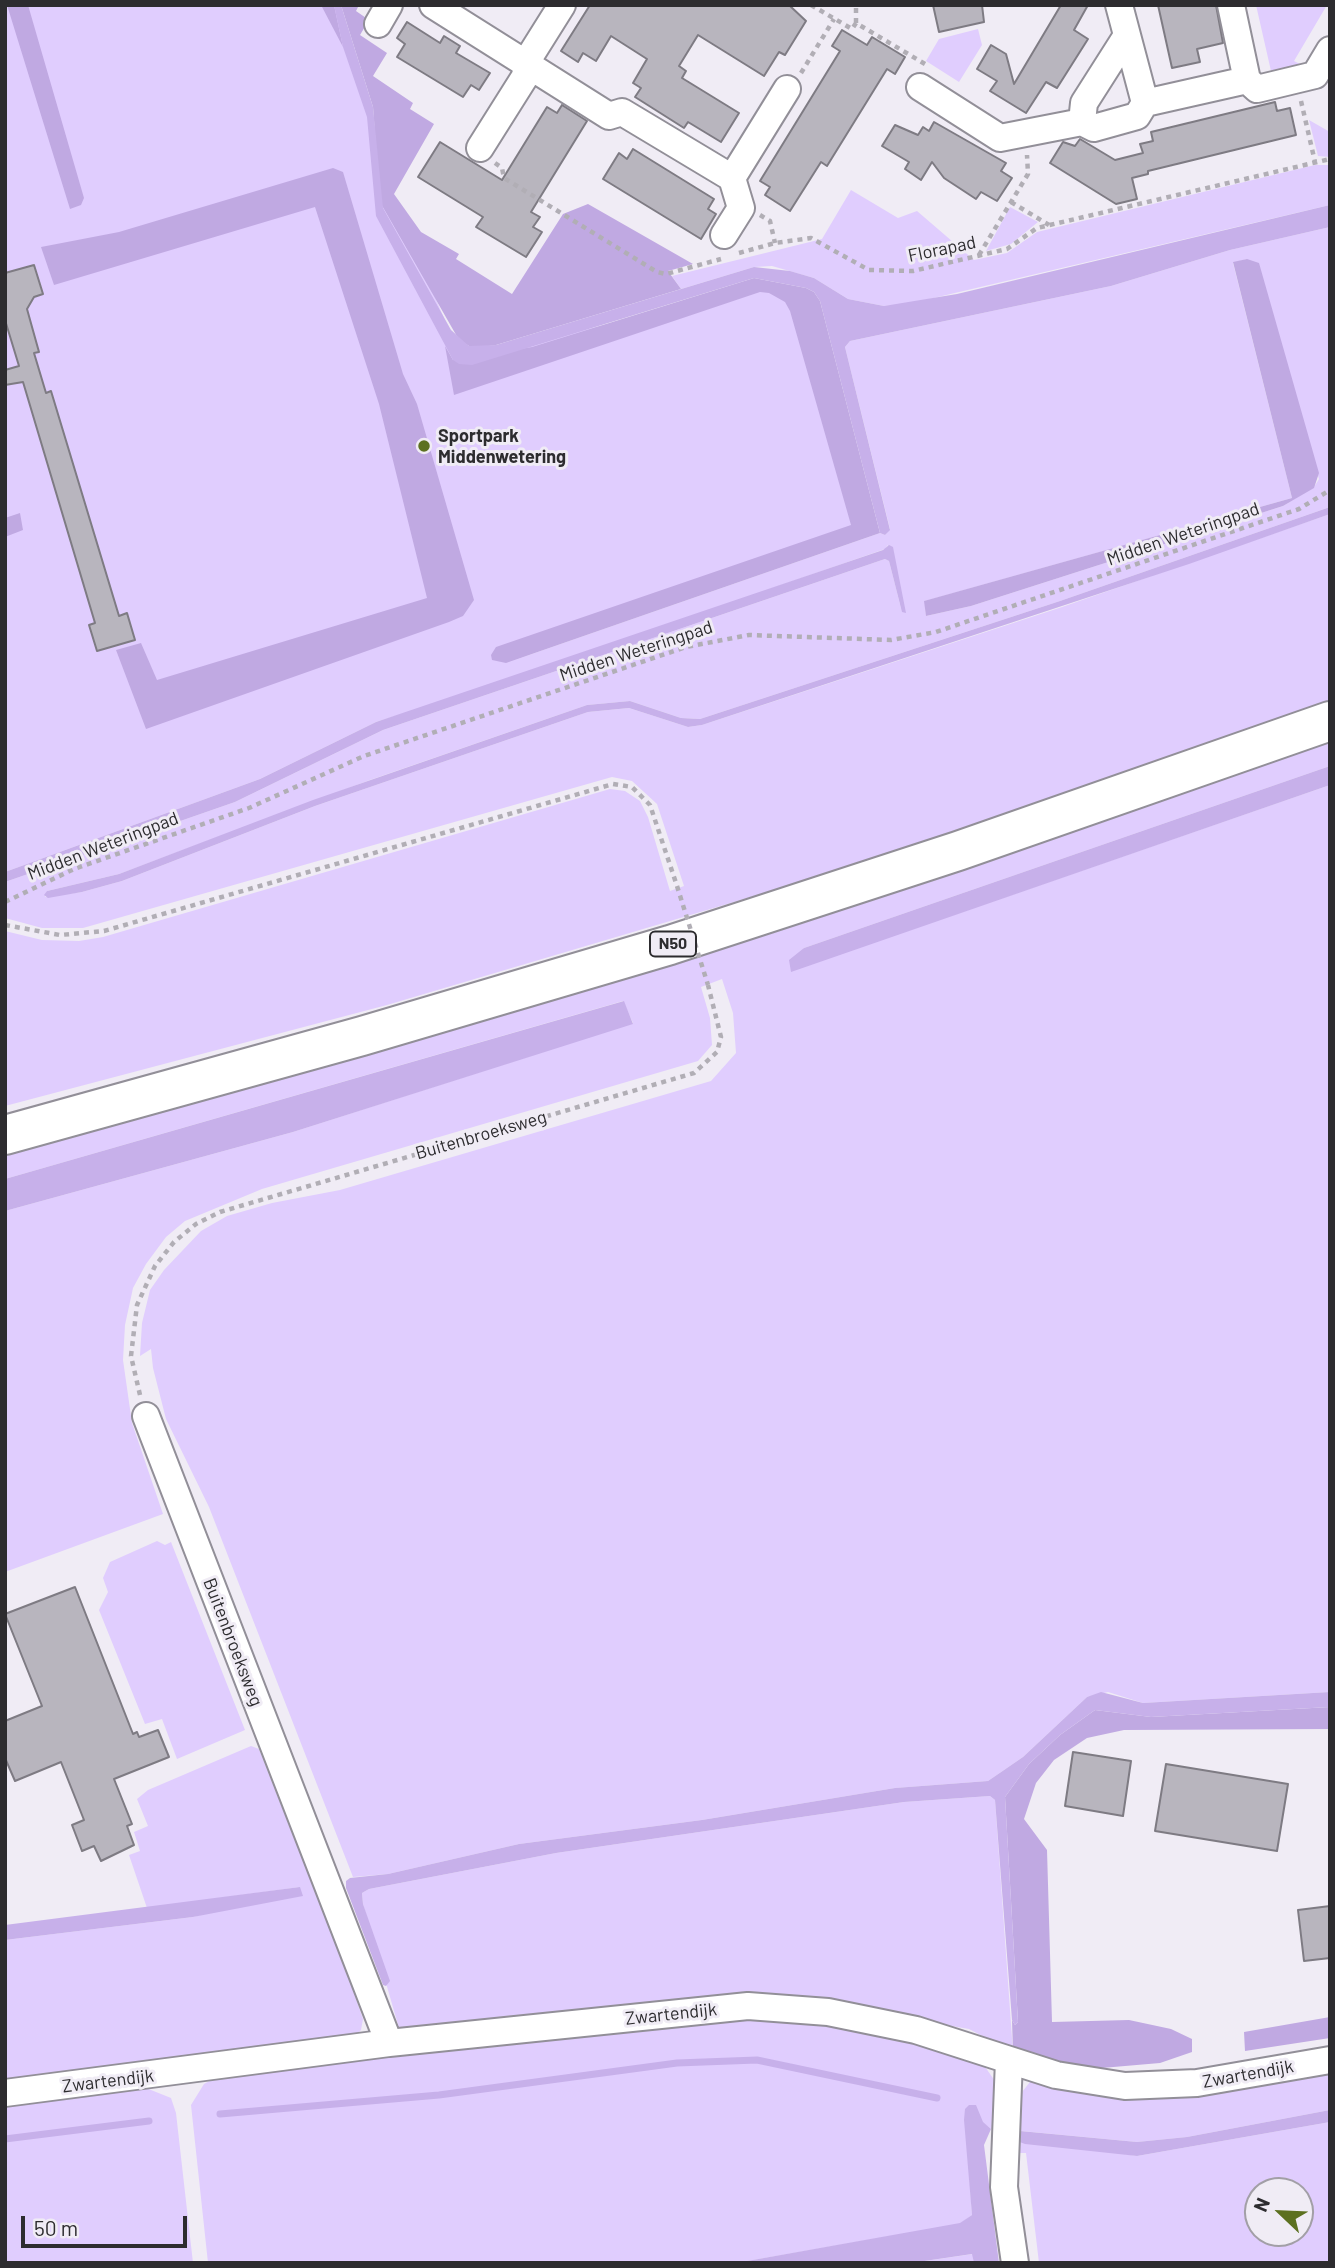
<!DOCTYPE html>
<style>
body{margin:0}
#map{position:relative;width:1335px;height:2268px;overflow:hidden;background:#f0ecf5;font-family:Barlow,sans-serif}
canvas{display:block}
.frame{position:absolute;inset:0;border:7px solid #2d2c2f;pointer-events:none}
.north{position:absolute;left:1244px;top:2177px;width:70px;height:70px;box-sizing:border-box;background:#f0ecf5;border:2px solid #a29fa6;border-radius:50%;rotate:293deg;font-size:19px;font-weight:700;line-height:28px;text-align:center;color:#2d2c2f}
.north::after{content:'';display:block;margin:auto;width:24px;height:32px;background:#5c7020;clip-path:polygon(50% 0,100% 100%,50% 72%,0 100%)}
.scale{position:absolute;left:21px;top:2216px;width:166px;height:32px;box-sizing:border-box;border:4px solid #2d2c2f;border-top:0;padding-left:9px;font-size:21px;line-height:24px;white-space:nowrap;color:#2d2c2f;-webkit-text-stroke:5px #f0ecf5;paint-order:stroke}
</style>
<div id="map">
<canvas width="1335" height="2268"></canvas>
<div class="frame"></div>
<div class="north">N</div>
<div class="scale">50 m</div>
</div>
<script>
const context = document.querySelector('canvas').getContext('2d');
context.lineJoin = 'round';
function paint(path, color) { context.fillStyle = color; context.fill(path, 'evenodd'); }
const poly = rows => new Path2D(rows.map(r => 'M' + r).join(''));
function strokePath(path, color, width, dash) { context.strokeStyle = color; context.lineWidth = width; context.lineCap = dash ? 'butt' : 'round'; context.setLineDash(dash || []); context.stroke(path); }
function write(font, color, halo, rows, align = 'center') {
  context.font = font + ' Barlow,sans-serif'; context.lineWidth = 6; context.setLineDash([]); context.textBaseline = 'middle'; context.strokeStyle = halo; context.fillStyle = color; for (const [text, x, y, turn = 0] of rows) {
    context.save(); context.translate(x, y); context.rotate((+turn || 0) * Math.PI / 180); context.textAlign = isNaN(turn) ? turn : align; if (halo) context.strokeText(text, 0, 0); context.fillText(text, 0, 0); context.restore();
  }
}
const green = poly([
 [5,5,336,5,368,108,375,157,462,360,770,284,811,317,866,532,506,663,880,533,885,535,890,529,845,347,850,341,1111,286,1230,250,1330,227,1330,507,1060,601,700,719,681,718,630,701,587,705,370,780,119,874,47,891,45,897,82,892,122,881,315,806,588,712,629,708,688,727,702,725,1062,607,1330,514,1330,700,1018,811,788,886,387,1005,5,1106,5,931,42,940,79,941,103,937,610,789,625,791,640,801,648,817,670,891,684,886,657,804,632,781,612,777,83,928,42,928,5,918,5,882,235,802,383,730,885,559,889,561,902,612,888,545,885,549,497,684,376,722,260,779,5,872],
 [1247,259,1319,479,1314,487,1283,506,971,606,926,616,925,601,1292,498,1233,263],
 [1256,5,1327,5,1294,61,1300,64,1271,71],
 [978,29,982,45,959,82,926,61,939,39],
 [1309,120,1330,132,1330,157,1318,156],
 [1315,165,1330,165,1330,205,908,304,884,306,848,299,814,278,772,266,754,267,681,289,672,276,822,239,851,190,898,218,917,211,974,260,1007,253,1037,232],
 [1010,207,1038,222,1011,244,986,251],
 [1330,736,1330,766,804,948,791,971,1330,785,1330,1692,1143,1703,1108,1692,1087,1697,1023,1757,988,1781,895,1788,702,1820,519,1844,388,1874,353,1877,209,1507,166,1419,153,1368,151,1349,140,1356,142,1323,150,1290,164,1270,201,1231,227,1216,272,1203,340,1190,711,1081,736,1053,733,1013,722,979,701,987,710,1018,712,1045,698,1061,262,1189,185,1221,166,1237,146,1264,133,1288,125,1325,123,1360,132,1423,163,1514,5,1572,5,1211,293,1132,633,1023,623,1001,5,1179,5,1140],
 [157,1541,165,1545,171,1542,245,1730,177,1759,162,1719,145,1724,99,1610,108,1592,103,1578,110,1562],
 [251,1746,259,1749,345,1967,363,2019,361,2030,357,2034,5,2082,5,1940,193,1917,300,1887,147,1908,129,1855,140,1851,134,1832,148,1826,137,1799,148,1790],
 [990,1796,995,1800,1013,2052,969,2029,812,2002,432,2034,399,2028,363,1904,362,1893,369,1889,556,1853,904,1802],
 [760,2013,867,2027,981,2061,997,2084,999,2129,991,2129,965,2109,972,2215,960,2224,736,2263,208,2263,191,2105,204,2084,215,2078],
 [1330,2069,1330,2110,1187,2137,1137,2142,1021,2131,1016,2137,1137,2156,1330,2122,1330,2263,1039,2263,1026,2153,1010,2153,1018,2097,1030,2082,1039,2078],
 [1258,2191,1300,2191,1300,2233,1258,2233],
 [141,2086,171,2098,176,2113,193,2263,5,2263,5,2103],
 [973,2254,974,2263,911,2263]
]);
const forest = poly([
 [7,5,28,5,84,198,81,205,70,209],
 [321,5,334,5,343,47],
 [341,5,359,5,356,11,369,20,360,35,387,53,373,76,413,103,410,109,434,124,394,194,421,232,459,254,456,259,512,294,563,214,588,204,693,264,668,271,681,289,496,345,482,347,469,346,459,340,380,202,373,107],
 [333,168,343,172,403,374,417,404,474,600,463,616,449,622,146,729,116,650,141,643,157,680,427,598,379,404,315,207,54,285,41,247,119,232],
 [1247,259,1259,263,1319,473,1314,488,1283,506,971,606,926,616,924,601,1292,498,1233,262],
 [754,278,806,288,814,292,820,301,880,533,506,663,492,660,491,655,496,647,851,525,790,311,785,302,769,293,760,292,454,395,445,346,453,360,532,347],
 [20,513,23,530,5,537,5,518],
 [1330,1707,1330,1729,1124,1730,1087,1738,1054,1760,1036,1783,1024,1819,1047,1850,1052,2022,1129,2020,1171,2029,1192,2039,1192,2052,1160,2063,1090,2069,1013,2052,1012,2020,1015,2025,1018,2022,1005,1797,1029,1764,1060,1735,1095,1710,1151,1717],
 [1330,2017,1330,2038,1245,2051,1244,2032]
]);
const water = poly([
 [334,5,341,5,373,107,383,208,451,330,469,346,496,345,754,267,790,271,814,278,848,299,884,306,957,294,1330,205,1330,227,1230,250,1111,286,850,341,845,347,890,530,885,535,880,533,820,301,814,292,806,288,754,278,472,365,459,364,453,360,376,216,367,117,343,47],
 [1330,507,1330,514,1189,564,702,725,688,727,629,708,588,712,315,806,122,881,82,892,48,898,44,895,47,891,119,874,313,800,587,705,630,701,681,718,700,719,1060,601],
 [889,545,893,547,906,613,902,612,889,561,885,559,383,730,235,802,5,882,5,872,260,779,376,722,883,550],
 [1330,766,1330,785,791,972,789,960,804,948],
 [624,1001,633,1024,293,1132,5,1211,5,1179],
 [1101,1692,1143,1703,1330,1692,1330,1707,1151,1717,1095,1710,1060,1735,1029,1764,1005,1797,1018,2022,1015,2025,1012,2020,995,1800,990,1796,904,1802,556,1853,369,1889,362,1893,363,1904,390,1981,386,1986,383,1985,346,1888,346,1881,350,1878,388,1874,519,1844,702,1820,895,1788,988,1781,1023,1757,1087,1697],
 [300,1887,303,1896,193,1917,5,1940,5,1925],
 [969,2105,976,2105,983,2122,991,2129,984,2145,999,2263,974,2263,972,2254,911,2263,736,2263,960,2223,972,2215,964,2120,965,2109],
 [1330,2110,1330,2122,1137,2156,1025,2144,1017,2141,1016,2137,1020,2131,1137,2142,1187,2137]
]);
const stream = poly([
 [220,2114,439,2095,677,2063,757,2060,937,2098],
 [5,2139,149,2121]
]);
const building = poly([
 [590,5,789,5,806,21,785,55,779,52,764,76,698,35,679,66,686,71,682,78,739,113,721,142,688,122,684,128,635,97,641,88,633,83,647,59,611,36,596,61,583,53,578,62,561,51,590,5],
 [933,5,982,5,984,22,939,32,933,5],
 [1061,5,1088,5,1074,30,1088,39,1057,88,1046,82,1026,113,990,91,997,81,977,69,991,45,1006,54,1014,84,1061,5],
 [1158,5,1216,5,1223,43,1197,49,1200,62,1172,68,1158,5],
 [407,22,440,43,444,36,460,46,456,53,490,73,479,90,471,85,463,97,397,57,405,44,397,38,407,22],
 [842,30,867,45,872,37,905,57,895,74,887,69,827,166,821,162,790,211,765,195,770,187,760,181,840,51,832,46,842,30],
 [1275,102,1277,111,1290,108,1296,135,1148,171,1148,174,1132,178,1137,199,1116,204,1050,163,1063,142,1075,146,1080,139,1115,160,1143,153,1140,144,1153,141,1151,132,1275,102],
 [562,105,587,121,531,212,540,217,533,227,542,232,526,257,476,227,483,217,418,177,440,142,502,180,547,107,557,113,562,105],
 [934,122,1006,163,1001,171,1012,178,997,201,981,192,976,199,944,178,932,162,921,180,905,169,909,162,882,146,895,125,918,135,923,127,929,131,934,122],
 [633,149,714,199,708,209,716,214,701,239,603,179,619,153,627,159,633,149],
 [34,265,43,294,34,297,27,309,39,352,34,353,46,393,51,391,119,616,127,613,135,640,97,651,89,625,95,623,23,382,5,385,5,370,19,366,5,320,5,273,34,265],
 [75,1587,133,1734,137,1732,139,1737,158,1730,169,1757,114,1779,132,1824,127,1826,134,1845,101,1861,94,1846,82,1851,72,1825,84,1820,61,1762,15,1781,5,1758,5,1721,42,1706,5,1614,75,1587],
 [1073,1752,1131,1761,1123,1816,1065,1806,1073,1752],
 [1166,1764,1288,1784,1277,1851,1155,1831,1166,1764],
 [1330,1906,1330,1958,1304,1961,1298,1910,1330,1906]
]);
const path = poly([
 [811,5,852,29,856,23,925,64],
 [856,23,856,5],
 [801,73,834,19],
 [1301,101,1315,162],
 [495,163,502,168,504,178,657,272,666,274,721,259],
 [1011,202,1049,225],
 [760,215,770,221,775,243],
 [739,253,775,243,811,238,869,270,913,271,1007,249,1037,228,1330,159],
 [979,255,1028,174,1027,155],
 [5,902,74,869,249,808,364,756,686,647,749,635,891,640,936,632,1299,509,1330,490],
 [5,925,60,935,104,931,613,784,632,787,650,805,677,886],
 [140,1395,131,1356,137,1305,155,1266,174,1242,196,1224,220,1212,694,1073,717,1052,721,1037,708,985]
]);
const minor = poly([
 [433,5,609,116,622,112,732,178,741,208,724,235],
 [1231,5,1247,80,1257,89,1315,75,1330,50],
 [378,24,389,5],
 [920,87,1000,138,1082,122,1094,128,1137,116,1145,103,1119,5],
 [1145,103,1247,80],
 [1082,122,1084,103,1126,37],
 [480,148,526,75,525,64,562,5],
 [732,178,787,89],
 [146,1416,389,2043],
 [1009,2060,1004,2187,1015,2263],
 [5,2093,389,2043,748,2006,828,2012,916,2030,1056,2075,1125,2086,1197,2083,1330,2060]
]);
const highway = poly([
 [5,1135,362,1036,670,945,958,851,1330,721]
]);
const pathBridge = poly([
 [677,886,708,985]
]);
const markers = [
 [424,446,7,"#5c7020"]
];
const shields = [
 [673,944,46]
];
const shieldNames = [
 ["N50",673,944]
];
const streetNames = [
 ["Florapad",942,249,-12],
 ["Midden Weteringpad",1183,534,-19],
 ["Midden Weteringpad",636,651,-18],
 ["Midden Weteringpad",103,846,-21],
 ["Buitenbroeksweg",481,1135,-16],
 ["Buitenbroeksweg",233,1642,69],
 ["Zwartendijk",671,2014,-6],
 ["Zwartendijk",1248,2074,-10],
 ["Zwartendijk",108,2081,-7]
];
const poiNames = [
 ["Sportpark",438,436],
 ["Middenwetering",438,457]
];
paint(green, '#e0cdfe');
paint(forest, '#c0a9e2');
paint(water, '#c7b0ea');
strokePath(stream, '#c7b0ea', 7);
paint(building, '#b8b5be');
strokePath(building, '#7e7b83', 2);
strokePath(minor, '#928f98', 30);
strokePath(highway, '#928f98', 42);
strokePath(path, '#b1aeb5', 4.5, [5, 5]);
strokePath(minor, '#fff', 26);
strokePath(highway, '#fff', 38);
strokePath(pathBridge, '#b1aeb5', 4.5, [5, 5]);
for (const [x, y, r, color] of markers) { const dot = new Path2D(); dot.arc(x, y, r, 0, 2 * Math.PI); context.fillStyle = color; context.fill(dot); strokePath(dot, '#f0ecf5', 2.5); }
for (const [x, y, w] of shields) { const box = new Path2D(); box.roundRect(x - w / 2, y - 12.5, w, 25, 5); context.fillStyle = '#f0ecf5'; context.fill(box); strokePath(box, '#2d2c2f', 2); }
write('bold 16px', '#2d2c2f', null, shieldNames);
write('18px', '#2d2c2f', '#f0ecf5', streetNames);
write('bold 18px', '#2d2c2f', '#f0ecf5', poiNames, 'left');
</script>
